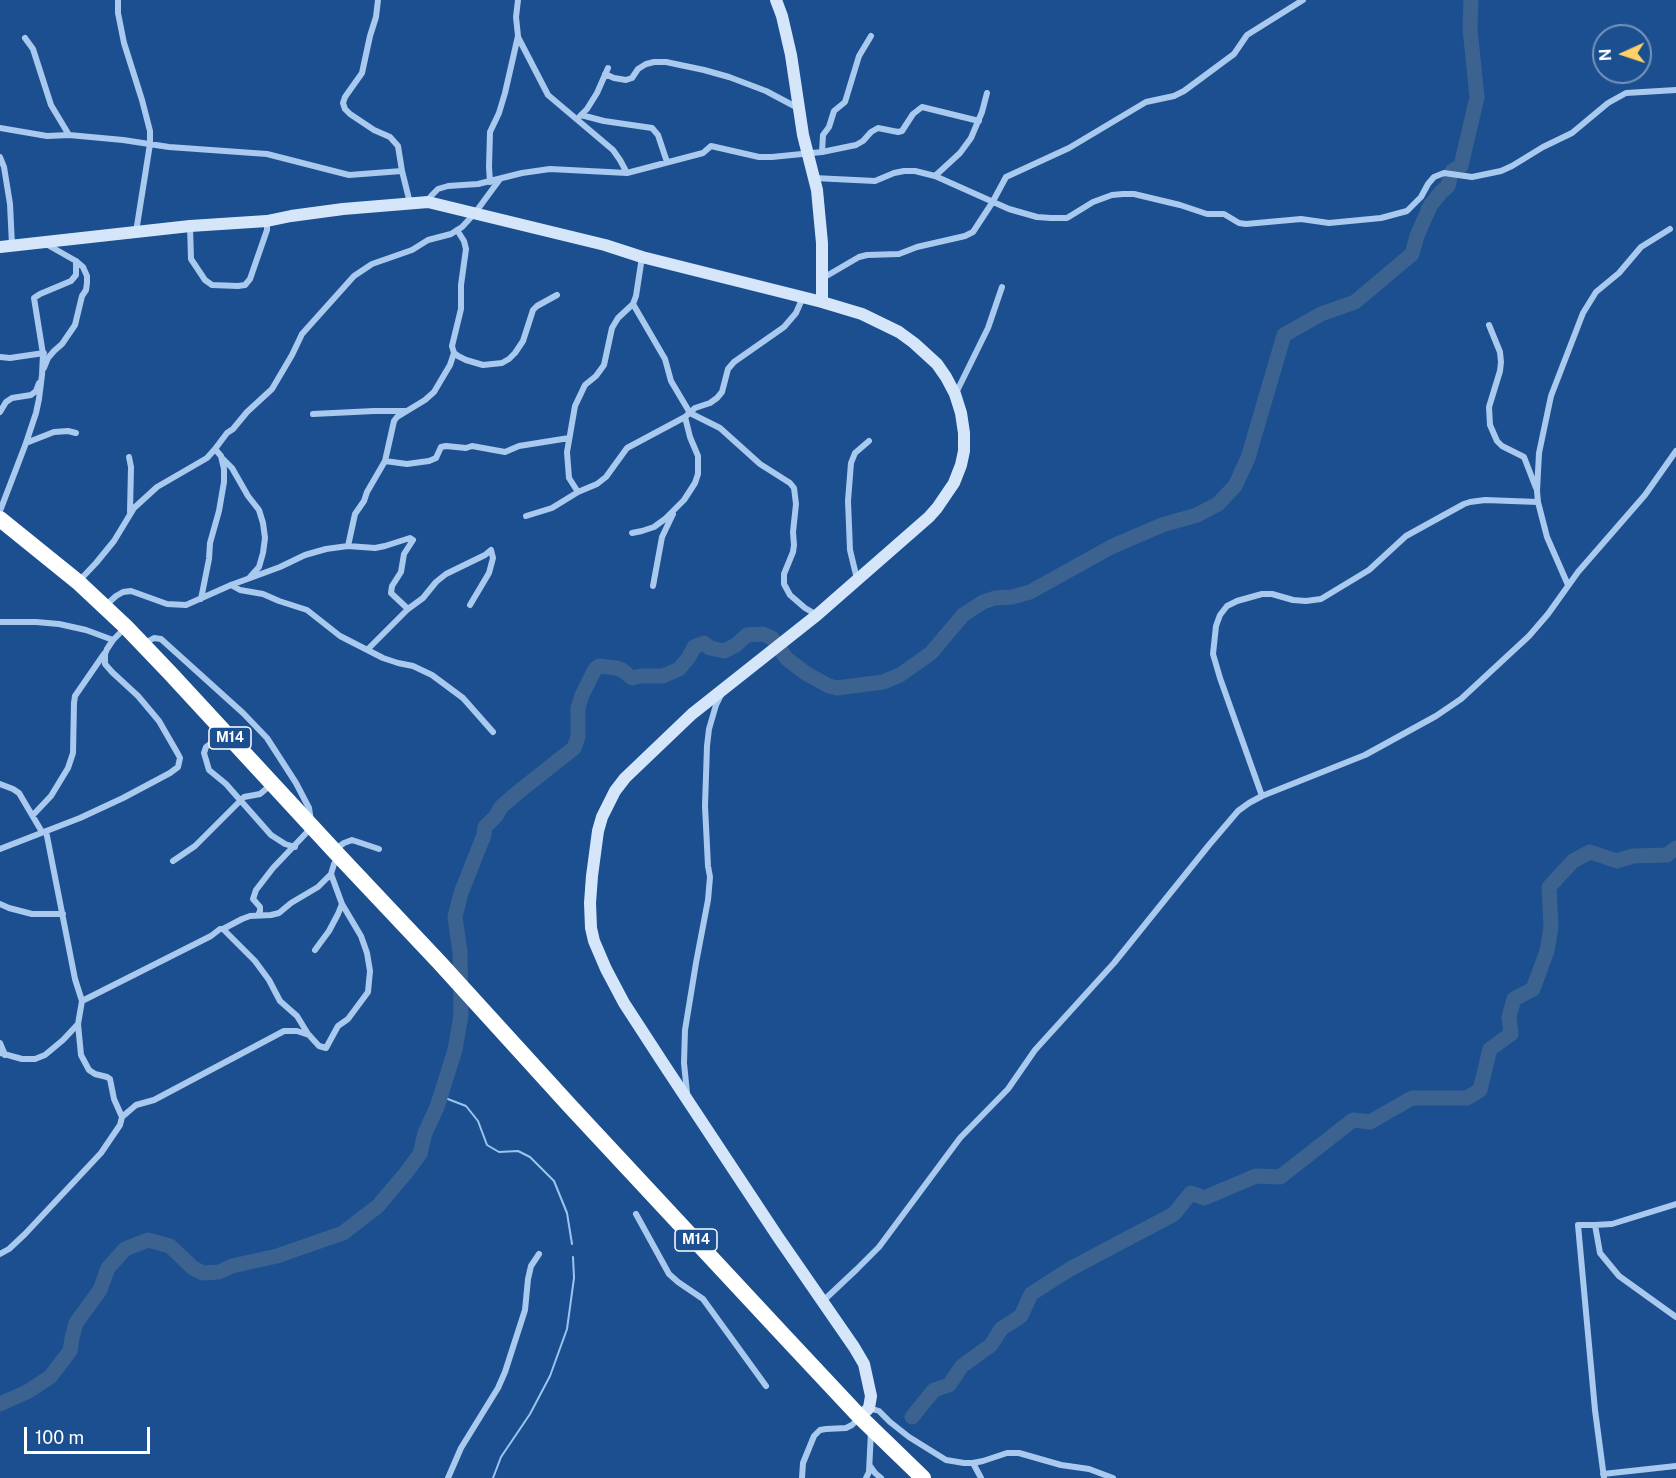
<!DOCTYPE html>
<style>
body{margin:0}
#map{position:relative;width:1676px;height:1478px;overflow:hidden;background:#1b4f8f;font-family:"Public Sans",sans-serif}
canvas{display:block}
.north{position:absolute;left:1592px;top:24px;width:60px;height:60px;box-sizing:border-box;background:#1b4f8f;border:2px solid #7695bc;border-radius:50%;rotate:267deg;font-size:16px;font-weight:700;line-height:24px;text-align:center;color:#fff}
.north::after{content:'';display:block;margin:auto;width:21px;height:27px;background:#ffd166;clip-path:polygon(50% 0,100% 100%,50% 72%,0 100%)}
.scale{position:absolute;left:24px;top:1427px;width:126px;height:27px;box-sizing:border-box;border:3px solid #fff;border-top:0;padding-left:8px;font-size:18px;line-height:21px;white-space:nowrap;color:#fff;-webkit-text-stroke:4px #1b4f8f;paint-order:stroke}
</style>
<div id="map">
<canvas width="1676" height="1478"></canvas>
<div class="north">N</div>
<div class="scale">100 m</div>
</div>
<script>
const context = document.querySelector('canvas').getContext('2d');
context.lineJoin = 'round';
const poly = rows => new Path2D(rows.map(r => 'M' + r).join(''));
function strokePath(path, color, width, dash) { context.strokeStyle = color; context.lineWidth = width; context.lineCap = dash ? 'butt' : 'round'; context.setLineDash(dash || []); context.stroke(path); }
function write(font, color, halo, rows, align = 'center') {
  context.font = font + ' "Public Sans",sans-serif'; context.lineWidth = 4.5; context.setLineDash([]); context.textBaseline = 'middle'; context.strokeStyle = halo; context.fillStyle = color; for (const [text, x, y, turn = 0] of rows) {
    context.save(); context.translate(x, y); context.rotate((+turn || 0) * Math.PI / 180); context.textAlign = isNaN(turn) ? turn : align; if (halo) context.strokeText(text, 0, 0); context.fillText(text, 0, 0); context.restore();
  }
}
const stream = poly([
 [440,1096,466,1106,478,1121,487,1145,499,1152,518,1151,530,1157,554,1181,567,1213,572,1244],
 [493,1478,501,1457,530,1414,550,1376,567,1329,574,1278,573,1257]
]);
const river = poly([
 [0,1404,27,1392,50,1377,70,1351,72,1338,76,1323,100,1290,108,1268,125,1249,148,1240,170,1246,193,1268,203,1273,219,1272,232,1266,277,1256,343,1233,378,1206,405,1174,420,1154,425,1133,437,1107,455,1050,461,1015,460,952,455,917,461,893,484,835,485,827,496,816,501,807,517,793,574,748,578,737,578,708,582,695,595,669,599,666,617,668,622,670,632,678,641,676,663,676,679,669,689,657,694,647,704,643,710,648,724,651,736,645,747,635,763,634,772,638,787,659,807,674,829,686,837,688,883,682,900,675,931,653,963,615,983,602,995,598,1012,597,1030,592,1111,547,1162,525,1197,515,1218,504,1235,486,1248,458,1284,335,1321,314,1355,302,1412,254,1417,236,1430,206,1441,192,1448,186,1452,171,1461,166,1477,97,1470,29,1471,0],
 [912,1417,934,1390,949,1385,962,1366,991,1345,1001,1329,1021,1316,1031,1294,1070,1269,1174,1214,1191,1193,1204,1198,1256,1176,1280,1177,1353,1120,1370,1122,1412,1098,1467,1098,1480,1090,1490,1049,1511,1034,1509,1017,1514,999,1533,989,1547,951,1551,927,1549,887,1573,861,1590,852,1617,861,1633,856,1667,855,1676,848]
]);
const street = poly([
 [118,0,118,13,124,43,142,100,150,131,150,144,136,232],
 [378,0,376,17,370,36,362,73,345,97,343,103,345,109,350,114,374,130,390,137,398,146,402,171,410,203],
 [518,37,548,95,613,150,620,160,627,173],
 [25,38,33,49,51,105,69,135],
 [605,74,614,78,626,80,632,78,638,69,646,64,654,62,666,62,704,70,729,77,766,91,798,108],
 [581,115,604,121,652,128,658,135,667,162],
 [580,116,587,109,597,93,608,68],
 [0,128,47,136,69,135,123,140,169,147,267,154,349,175,402,171],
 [822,152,823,135,829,127,834,111,845,102,859,56,871,36],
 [0,157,4,167,10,204,12,245],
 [935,176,960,153,971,138,982,112,987,93],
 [814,178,875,181,894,173,904,171,915,171,935,176,1009,209,1037,217,1051,218,1067,218,1093,202,1112,195,1123,194,1134,194,1180,205,1207,214,1224,214,1239,223,1246,224,1301,219,1329,223,1381,218,1407,211,1421,197,1428,184,1434,177,1444,173,1472,177,1501,171,1512,166,1543,147,1572,133,1608,103,1626,93,1676,90],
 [490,182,489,167,490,132,499,113,505,93,518,36,516,17,518,0],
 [428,202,431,196,438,189,448,186,478,184,522,173,550,169,627,173,703,153,711,146,759,157,772,157,822,152,856,145,863,141,871,132,878,128,898,132,902,131,913,114,922,107,979,121],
 [190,226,191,259,205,280,212,285,238,286,245,285,250,279,267,230,267,221],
 [457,230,464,241,466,249,461,285,461,309,452,346,454,353,458,356,466,360,483,365,502,363,509,359,515,353,523,341,533,310,537,306,557,295],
 [642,257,636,296,633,304,665,359,671,381,690,413,720,428,760,464,790,483,794,488,796,504,793,532,794,545,793,552,784,574,784,584,790,595,805,608,817,615],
 [823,278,859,257,867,255,899,254,917,247,965,236,973,232,992,203,1006,177,1069,148,1146,102,1174,96,1184,91,1234,54,1247,35,1303,0],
 [1489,325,1500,352,1501,362,1500,371,1489,407,1490,425,1497,441,1502,446,1524,457,1536,488],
 [0,357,10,358,44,353],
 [44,368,48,358,54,351,62,344,75,325,82,296,86,290,87,283,87,276,83,267,76,261,46,244],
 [956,393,988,328,1002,287],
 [0,412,6,402,12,398,31,395,36,391,39,383],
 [313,414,374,411,405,411],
 [26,443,54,432,68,431,76,433],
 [129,457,131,467,130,512],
 [222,458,232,468,248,496,259,510,263,523,265,538,263,553,259,567,250,577],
 [385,461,407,464,429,461,436,458,441,447,446,446,466,448,472,446,505,452,519,446,569,438],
 [578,492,569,478,567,452,575,406,585,385,596,376,604,365,612,328,618,318,633,304],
 [0,511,26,443,36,413,39,399,42,375,43,354,34,298,40,294,71,281,76,275,76,261],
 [526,516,552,508,578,492,597,484,606,477,627,448,685,417,695,408,710,403,717,398,722,392,728,369,734,362,784,327,796,313,803,297],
 [632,533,642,531,654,527,665,519,684,500,695,483,698,474,698,456,690,437,685,417],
 [348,546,355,514,364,501,367,492,385,461,394,421,397,417,425,400,434,392,450,365,454,353],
 [857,579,850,550,848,501,851,463,855,453,869,441],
 [78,582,96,563,114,541,134,508,157,487,207,458,215,449,227,433,233,429,247,412,272,389,292,355,302,334,354,276,372,264,412,250,428,240,451,234,462,227,475,213,500,179],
 [231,585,240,590,263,594,279,601,307,610,340,636,383,658,398,663,413,666,432,675,463,698,493,732],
 [1568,585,1547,537,1538,502,1537,491,1539,453,1551,396,1583,313,1596,292,1619,273,1641,247,1670,229],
 [653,586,662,537,673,514],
 [201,599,209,559,210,543,219,511,224,482,224,469,221,456,215,449],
 [105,606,116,596,123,592,131,591,167,604,186,605,231,585,280,567,305,555,326,549,348,546,375,548,385,546,410,538,413,540,404,554,401,572,392,586,391,593,408,609],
 [0,622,36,622,59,624,86,630,113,640],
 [145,643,154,638,161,639,243,713,267,738,296,783,309,808,312,827,273,868,256,890,253,899,260,907,260,911,258,915],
 [367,650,408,609,423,598,436,582,446,574,485,555,491,550,493,558,489,573,470,605],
 [224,733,206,747,204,753,209,770,226,784,271,835,285,844,295,847],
 [0,784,13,789,19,793,42,832],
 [1262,796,1220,678,1213,654,1216,626,1220,615,1227,606,1237,601,1262,594,1272,594,1293,600,1306,601,1321,599,1369,570,1406,536,1464,504,1470,502,1485,500,1538,502],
 [33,815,51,796,68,768,73,753,74,703,75,696,104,654],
 [0,849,80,818,123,798,170,773,178,767,180,758,178,754,159,721,138,696,112,672,105,664,105,654,107,649,113,640,126,627],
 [334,850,344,843,352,840,379,849],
 [173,861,195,846,244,797,260,794,272,784],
 [0,904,9,908,32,914,63,914],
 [223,929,255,961,269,980,280,1001,297,1016,308,1034],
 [315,950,329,931,338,914,342,904],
 [82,1001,211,936,220,929,223,929,242,919,250,916,271,915,279,913,291,903,318,887,331,874,334,864,339,858],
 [0,1043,5,1055],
 [0,1053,22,1059,35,1059,45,1055,63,1040,78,1024],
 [687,1093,684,1063,685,1030,696,963,708,900,710,877,708,866,705,806,707,746,709,729,716,705,721,695],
 [122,1117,136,1105,154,1100,284,1031,297,1031,309,1035,319,1046,326,1048,338,1026,348,1019,368,992,370,971,367,953,361,936,342,904,331,874],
 [636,1214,669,1274,678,1282,703,1299,766,1386],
 [1595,1225,1612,1224,1676,1204],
 [0,1254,9,1249,25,1234,101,1153,120,1125,122,1117,114,1099,110,1079,107,1077,95,1074,89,1070,81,1055,78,1024,82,1001,75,979,46,831],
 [823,1301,857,1269,879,1247,960,1138,1008,1089,1035,1050,1114,963,1209,845,1238,811,1249,803,1262,796,1365,755,1436,716,1461,699,1529,636,1548,614,1578,572,1645,495,1676,451],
 [869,1408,879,1411,890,1422,909,1437,946,1460,964,1463,973,1463,983,1461,1007,1453,1019,1453,1061,1465,1089,1469,1113,1478],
 [973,1463,981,1478],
 [870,1466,875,1473,881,1478],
 [1603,1474,1676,1466],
 [448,1478,461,1448,498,1388,505,1372,525,1310,528,1279,531,1266,539,1254],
 [802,1478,803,1463,814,1436,820,1430,826,1429,846,1428,852,1425,859,1418],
 [866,1478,869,1472,871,1431],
 [1604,1478,1595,1410,1578,1225,1595,1225,1600,1253,1619,1276,1676,1317]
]);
const secondary = poly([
 [776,0,782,16,791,55,803,135,817,190,822,243,822,302],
 [0,247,190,226,267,221,291,216,343,209,428,202,605,245,642,257,822,302,862,314,899,332,914,343,937,364,946,377,955,394,961,413,964,433,964,451,961,465,954,483,937,508,929,517,817,615,692,714,625,778,615,791,602,817,598,831,592,876,590,903,591,928,594,941,606,969,624,1003,663,1063,778,1237,854,1347,864,1364,871,1396,869,1408,860,1417]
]);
const highway = poly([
 [0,519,78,582,126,627,170,673,340,857,439,962,570,1106,786,1338,860,1417,923,1478]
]);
const shields = [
 [230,738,42],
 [696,1240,42]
];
const shieldNames = [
 ["M14",230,738],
 ["M14",696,1240]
];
strokePath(stream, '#9cc4f0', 2);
strokePath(river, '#3c6290', 15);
strokePath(street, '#a9c9ee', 6);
strokePath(secondary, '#d6e6fa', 12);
strokePath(highway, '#fff', 16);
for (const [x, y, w] of shields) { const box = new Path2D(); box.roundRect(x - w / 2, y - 11, w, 22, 4.5); context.fillStyle = '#1b4f8f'; context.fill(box); strokePath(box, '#fff', 1.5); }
write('bold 14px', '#fff', null, shieldNames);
</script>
